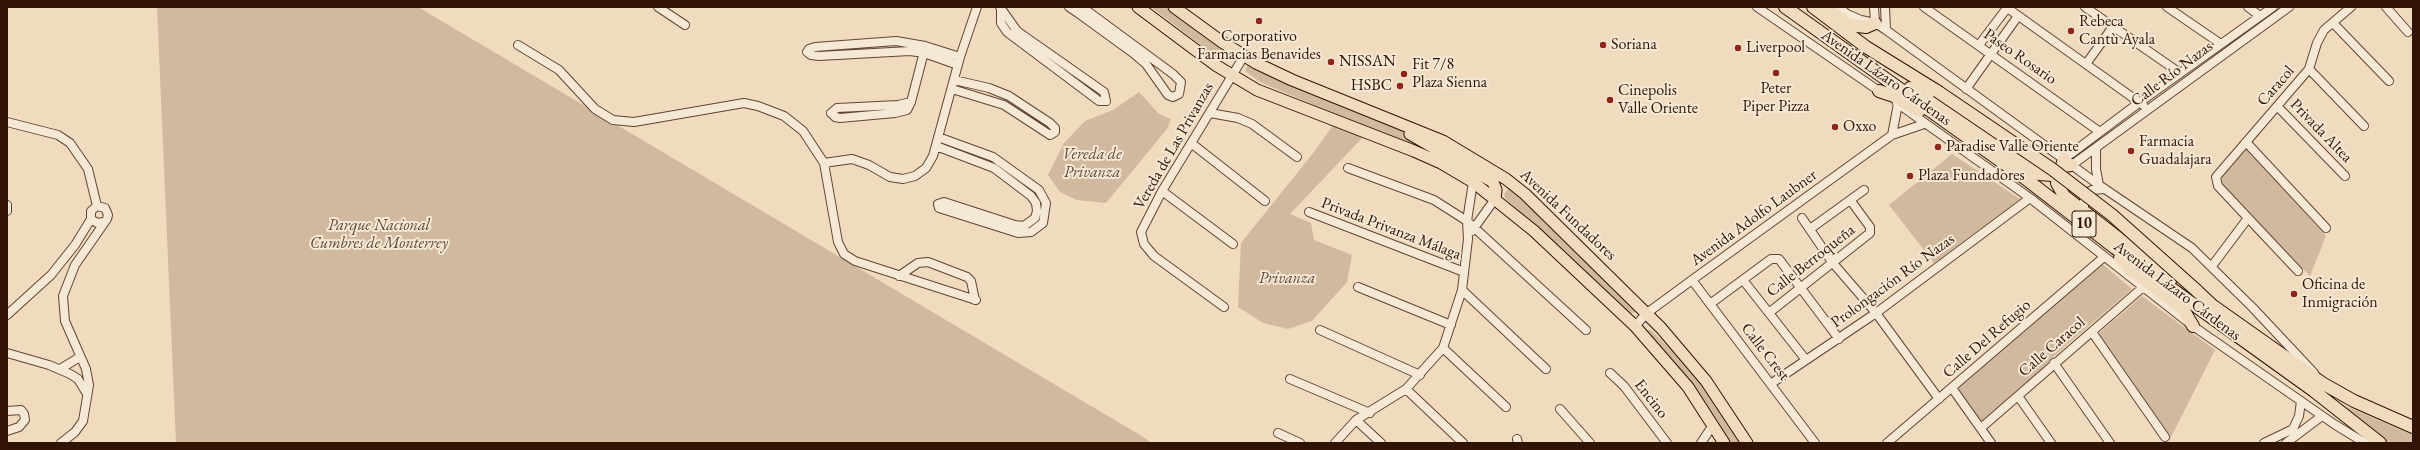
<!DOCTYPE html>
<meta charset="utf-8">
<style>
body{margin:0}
#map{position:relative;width:2420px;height:450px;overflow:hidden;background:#f0dbbe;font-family:"EB Garamond",serif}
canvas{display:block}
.frame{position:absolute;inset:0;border:8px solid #311305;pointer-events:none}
</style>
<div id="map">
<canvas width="2420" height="450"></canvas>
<div class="frame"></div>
</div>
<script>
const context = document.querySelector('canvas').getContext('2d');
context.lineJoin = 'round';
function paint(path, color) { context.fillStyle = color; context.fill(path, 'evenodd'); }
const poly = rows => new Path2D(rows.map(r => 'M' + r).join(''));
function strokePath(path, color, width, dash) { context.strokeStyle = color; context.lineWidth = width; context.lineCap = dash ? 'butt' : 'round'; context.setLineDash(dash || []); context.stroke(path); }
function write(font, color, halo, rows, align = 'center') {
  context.font = font + ' "EB Garamond",serif'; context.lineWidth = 4; context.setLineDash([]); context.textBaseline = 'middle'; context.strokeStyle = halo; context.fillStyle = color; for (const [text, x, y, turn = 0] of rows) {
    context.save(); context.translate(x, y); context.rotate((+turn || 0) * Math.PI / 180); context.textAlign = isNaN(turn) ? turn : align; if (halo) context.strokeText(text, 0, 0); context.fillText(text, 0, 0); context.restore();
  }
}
const green = poly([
 [157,7,418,7,1145,438,1151,443,176,443],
 [1151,7,1167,7,1224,50,1227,54,1226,58,1219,59],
 [1251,65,1279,80,1395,127,1464,169,1260,82,1245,71,1247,66],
 [1139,92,1159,114,1171,119,1167,129,1106,203,1077,200,1060,192,1048,175,1064,143,1085,121,1113,110],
 [1333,125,1363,137,1290,214,1311,223,1314,240,1352,255,1347,282,1312,321,1288,329,1263,323,1238,307,1241,243,1314,152],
 [2245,148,2326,236,2310,276,2217,179],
 [1952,154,2020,199,1934,263,1889,205],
 [1509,188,1527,203,1635,308,1635,312,1631,314,1626,313,1505,198,1504,194],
 [2101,263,2132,289,2053,357,2056,361,1982,422,1958,388],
 [2142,296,2215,350,2170,439,2098,334],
 [1647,330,1651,330,1699,378,1741,443,1729,443,1647,334],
 [2341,404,2413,435,2413,443,2390,443,2339,407]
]);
const minor = poly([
 [658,7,685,25],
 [1000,7,1017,31,1104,92,1106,101,1099,101,1007,32,1001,23,1001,9],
 [1069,7,1078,13,1133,53,1146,64,1168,95,1173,97,1179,94,1181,82,1173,74,1082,7,1078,13],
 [1757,7,1882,93],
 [1839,7,1847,14,1861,20,1875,23,1886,30,2099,185,2192,248,2253,308,2314,373],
 [1874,7,1875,23],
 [1885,7,1886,30],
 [1924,7,2100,132],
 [2006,7,2143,105],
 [2085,7,2180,73],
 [2167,7,2221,44],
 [2248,7,2260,16],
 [2386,7,2408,32],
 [2333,23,2389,81],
 [518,45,559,70,595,109,613,120,634,122,744,103,758,106,784,116,803,131,824,163,838,242,844,254,855,261,976,300],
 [1979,45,2007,8],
 [2086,64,2112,28],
 [958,65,924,53,910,51,819,56,811,55,807,52,809,49,815,47,896,41,925,46,960,57],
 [2309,69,2364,126],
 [952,89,1004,105,1050,135,1055,132,1055,128,1050,123,1009,96,989,88,954,80],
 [1966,89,2018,16],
 [911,102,898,105,837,108,831,113,835,117,840,118,895,113,907,110,911,102,925,48],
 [1897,103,2030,198,2193,326,2334,424,2365,443],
 [2277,106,2345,176],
 [1210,113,1238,118,1252,124,1297,157],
 [7,122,58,135,70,143,88,169,97,206],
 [1892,135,1898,104],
 [2246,142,2326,228],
 [1191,143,1265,201],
 [936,146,994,168,1031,196,1036,203,1037,211,1035,218,1024,226,1015,225,944,202,938,204,939,208,1018,233,1031,232,1043,223,1046,203,1039,190,993,157,938,137],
 [2096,149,2096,169,2099,185],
 [2064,159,2140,102,2273,7],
 [824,163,852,159,869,165,890,177,903,179,915,176,926,168,933,156,960,57,977,7],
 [2072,165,2289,7],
 [1348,168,1434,200,1467,221,1586,330],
 [1162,191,1233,244],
 [7,205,7,211],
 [2084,210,2084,198,2088,192,2092,190,2105,189],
 [1309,212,1464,272],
 [1802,218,1832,262,1876,313,1939,399],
 [1810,229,1864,190],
 [1472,231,1495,199],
 [2212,266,2248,218],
 [2298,271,2218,186,2216,177,2309,69,2317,43,2324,30,2351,7],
 [899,276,918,263,928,262,967,277,971,281,975,300],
 [1692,280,1815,443],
 [1743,280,1806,360],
 [1358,287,1451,325],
 [1462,290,1546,369],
 [1710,304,1771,259,1779,259,1839,339],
 [1224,307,1154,256,1144,244,1141,232,1162,191,1244,56],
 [1770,312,1870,233,1870,227,1851,201],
 [7,315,51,275,75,245,91,219],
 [1635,326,1647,313,1692,280,1892,135,1924,124],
 [1320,330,1420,375],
 [2092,332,2165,437],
 [1443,348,1506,407],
 [7,353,49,365,70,374,78,379,87,394],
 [2054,363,2110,443],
 [60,369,80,357],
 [1610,373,1624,386,1667,443],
 [1290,379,1370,413],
 [1772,383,1876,313,2030,198],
 [1952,388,1991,443],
 [1406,389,1463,443],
 [2018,396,2051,443],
 [1560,409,1590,443],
 [7,411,21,410,24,414,25,420,19,427,7,431],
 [1356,420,1381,443],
 [1981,428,2142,288],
 [1278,433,1300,443],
 [1517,439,1518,443],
 [61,443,75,432,83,421,89,385,86,369,65,321,63,296,75,265,107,219,108,215,105,208,97,206,91,211,91,219,97,223,104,222],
 [1335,443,1356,420,1406,389,1443,348,1462,290,1468,239,1467,221,1473,182],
 [1701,443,1713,425],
 [1887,443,2104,257],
 [2264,443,2293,429,2299,416,2301,401],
 [2286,443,2322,416]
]);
const major = poly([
 [1138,7,1217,66,1257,90,1414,151,1441,163,1473,182,1534,231,1635,326,1688,387,1724,443],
 [1174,7,1222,42,1256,63,1292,80,1443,141,1506,179,1525,194,1661,328,1706,381,1747,443],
 [1410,134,1493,182,1496,190,1495,199]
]);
const highway = poly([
 [1785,7,2026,179,2115,248,2314,391,2380,443],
 [1813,7,1866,47,1937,91],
 [1825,7,1849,25,1866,27,1875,23],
 [1910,88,1932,100,2039,174,2052,175,2063,166,2072,165],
 [1879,91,1894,96,1919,111],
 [2064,159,2057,183,2064,196,2171,279],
 [2120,258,2132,271,2183,309,2193,326],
 [2196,290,2213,306,2322,383,2354,401,2413,427]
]);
const highwayBridge = poly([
 [1937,91,2052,169,2112,215,2196,290]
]);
const markers = [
 [1259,21,4,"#8f2418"],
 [2071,31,4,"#8f2418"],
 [1603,45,4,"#8f2418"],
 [1738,48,4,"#8f2418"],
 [1331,62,4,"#8f2418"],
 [1776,73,4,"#8f2418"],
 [1404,74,4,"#8f2418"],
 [1400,86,4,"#8f2418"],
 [1610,100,4,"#8f2418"],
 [1835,127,4,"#8f2418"],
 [1938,147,4,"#8f2418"],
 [2131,151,4,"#8f2418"],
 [1910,176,4,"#8f2418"],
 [2294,294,4,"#8f2418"]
];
const shields = [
 [2084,224,24]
];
const shieldNames = [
 ["10",2084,224]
];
const poiNames = [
 ["Rebeca",2079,22],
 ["Cantù Ayala",2079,40],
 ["Corporativo",1259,37,"center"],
 ["Farmacias Benavides",1259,55,"center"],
 ["Soriana",1611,45],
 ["Liverpool",1746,48],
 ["NISSAN",1339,62],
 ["Fit 7/8",1412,65],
 ["Plaza Sienna",1412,83],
 ["HSBC",1392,86,"right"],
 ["Peter",1776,89,"center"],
 ["Piper Pizza",1776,107,"center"],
 ["Cinepolis",1618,91],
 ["Valle Oriente",1618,109],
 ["Oxxo",1843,127],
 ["Farmacia",2139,142],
 ["Guadalajara",2139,160],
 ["Paradise Valle Oriente",1946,147],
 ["Plaza Fundadores",1918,176],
 ["Oficina de",2302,285],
 ["Inmigración",2302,303]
];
const streetNames = [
 ["Paseo Rosario",2020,57,35],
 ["Calle Río Nazas",2172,74,-37],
 ["Avenida Lázaro Cárdenas",1886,78,35],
 ["Caracol",2276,86,-49],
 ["Privada Altea",2321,131,46],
 ["Vereda de Las Privanzas",1174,146,-60],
 ["Avenida Fundadores",1568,215,43],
 ["Avenida Adolfo Laubner",1754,218,-36],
 ["Privada Privanza Málaga",1391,229,21],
 ["Calle Berroqueña",1811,261,-38],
 ["Prolongación Río Nazas",1893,281,-36],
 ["Avenida Lázaro Cárdenas",2177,291,37],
 ["Calle Del Refugio",1987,339,-41],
 ["Calle Caracol",2052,347,-41],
 ["Calle Crest",1765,352,52],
 ["Encino",1651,399,52]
];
const parkNames = [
 ["Vereda de",1092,155],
 ["Privanza",1092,173],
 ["Parque Nacional",379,226],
 ["Cumbres de Monterrey",379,244],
 ["Privanza",1287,279]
];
paint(green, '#d0b99f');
strokePath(minor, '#614533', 10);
strokePath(major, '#311305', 13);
strokePath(highway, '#311305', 14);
strokePath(minor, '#f5e8d5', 8);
strokePath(major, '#f0dbbe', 11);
strokePath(highway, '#f0dbbe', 12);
strokePath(highwayBridge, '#311305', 14, []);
strokePath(highwayBridge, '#f0dbbe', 12);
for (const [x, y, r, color] of markers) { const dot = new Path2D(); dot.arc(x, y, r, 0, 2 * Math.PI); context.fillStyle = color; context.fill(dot); strokePath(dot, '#f5e8d5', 1.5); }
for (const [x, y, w] of shields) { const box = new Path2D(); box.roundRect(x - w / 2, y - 13, w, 26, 3); context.fillStyle = '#f5e8d5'; context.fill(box); strokePath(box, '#311305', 1); }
write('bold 15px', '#311305', null, shieldNames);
write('16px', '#311305', '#f5e8d5', poiNames, 'left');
write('16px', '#311305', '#f5e8d5', streetNames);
write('italic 16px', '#614533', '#f5e8d5', parkNames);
</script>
